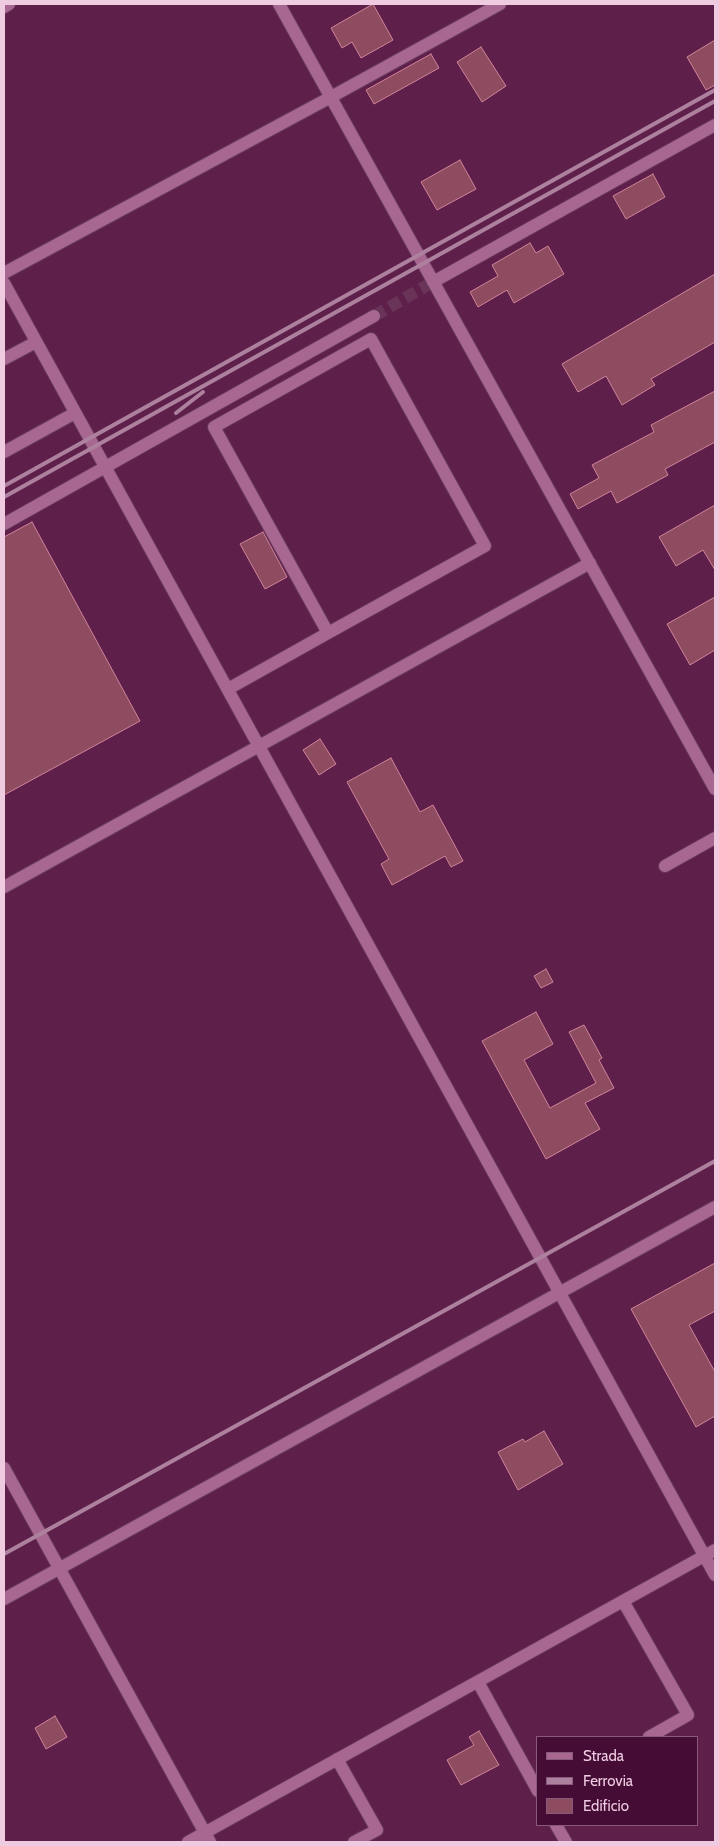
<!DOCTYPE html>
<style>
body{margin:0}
#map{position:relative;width:719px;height:1846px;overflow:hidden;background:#511940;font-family:Cabin,sans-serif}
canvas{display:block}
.frame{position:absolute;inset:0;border:5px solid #efcbe1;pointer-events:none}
.legend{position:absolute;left:536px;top:1736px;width:162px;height:90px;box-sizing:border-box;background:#450d36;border:1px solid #89597a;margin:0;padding:6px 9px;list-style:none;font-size:15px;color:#efcbe1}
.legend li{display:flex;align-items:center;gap:10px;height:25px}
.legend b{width:25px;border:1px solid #89597a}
</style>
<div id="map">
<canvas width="719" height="1846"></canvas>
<div class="frame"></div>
<ul class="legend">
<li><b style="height:6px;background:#a76790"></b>Strada</li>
<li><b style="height:6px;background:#ad819e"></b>Ferrovia</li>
<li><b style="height:14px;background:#8e4c60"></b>Edificio</li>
</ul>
</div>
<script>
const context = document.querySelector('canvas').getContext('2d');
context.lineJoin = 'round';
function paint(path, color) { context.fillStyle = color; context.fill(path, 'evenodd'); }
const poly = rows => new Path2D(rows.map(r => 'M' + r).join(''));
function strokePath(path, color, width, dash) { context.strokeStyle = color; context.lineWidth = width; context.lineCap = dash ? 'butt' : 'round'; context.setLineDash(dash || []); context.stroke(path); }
const built = poly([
 [4,4,715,4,715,1842,4,1842],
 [538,1737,698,1737,698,1825,538,1825]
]);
const building = poly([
 [373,4,393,40,361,58,352,42,342,48,331,28,373,4],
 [715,40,715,85,706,90,687,57,715,40],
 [481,47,506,86,482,102,457,62,481,47],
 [431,54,439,68,374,104,366,90,431,54],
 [460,160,476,189,437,210,421,182,460,160],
 [653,174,665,197,626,219,613,196,653,174],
 [530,243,536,253,548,246,564,274,514,303,507,290,478,307,470,292,498,276,492,265,530,243],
 [715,274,715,342,651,379,655,385,622,405,606,376,578,392,562,364,715,274],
 [715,391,715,442,665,469,668,475,617,503,611,491,578,509,570,494,599,478,592,465,654,432,651,425,715,391],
 [715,505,715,570,703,550,676,566,659,537,715,505],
 [32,522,140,721,4,795,4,537,32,522],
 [263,532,287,577,265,589,240,544,263,532],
 [715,597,715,650,690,665,667,624,715,597],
 [320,739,336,764,319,775,303,750,320,739],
 [391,758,420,812,433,805,463,861,451,867,445,856,392,885,381,864,389,859,347,782,391,758],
 [546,969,553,982,541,988,534,976,546,969],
 [536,1012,553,1044,524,1060,550,1108,596,1083,569,1032,584,1025,602,1058,599,1060,614,1088,585,1103,600,1129,546,1159,482,1041,536,1012],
 [715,1263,715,1311,689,1325,715,1372,715,1416,696,1427,631,1309,715,1263],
 [544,1431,563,1464,518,1490,498,1452,523,1439,525,1442,544,1431],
 [55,1716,67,1737,46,1749,35,1728,55,1716],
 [479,1731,499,1765,461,1785,447,1760,474,1745,469,1737,479,1731]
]);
const minorTunnel = poly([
 [374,316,433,282]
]);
const minor = poly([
 [279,4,715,789],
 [4,7,9,4],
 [4,273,331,97,500,4],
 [433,282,715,125],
 [4,283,715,1575],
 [4,359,36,342],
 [4,452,75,413],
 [4,524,374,316],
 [228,689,328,633,485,546,371,339,214,427,328,633],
 [665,866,715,838],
 [4,887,590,563],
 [4,1468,210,1842],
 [4,1599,715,1207],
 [623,1601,688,1715,649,1737],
 [478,1682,538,1791],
 [337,1759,377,1830,354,1842],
 [556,1825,566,1842],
 [188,1842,715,1550]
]);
const rail = poly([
 [176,413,203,392],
 [4,486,715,90],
 [4,497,715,101],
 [4,1554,715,1161]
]);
paint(built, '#5e1f4b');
paint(building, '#8e4c60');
strokePath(building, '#d1849a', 1);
strokePath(minorTunnel, '#693458', 12, [12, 6]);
strokePath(minor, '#68395b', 14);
strokePath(minor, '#a76790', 12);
strokePath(rail, '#ad819e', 4);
</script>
